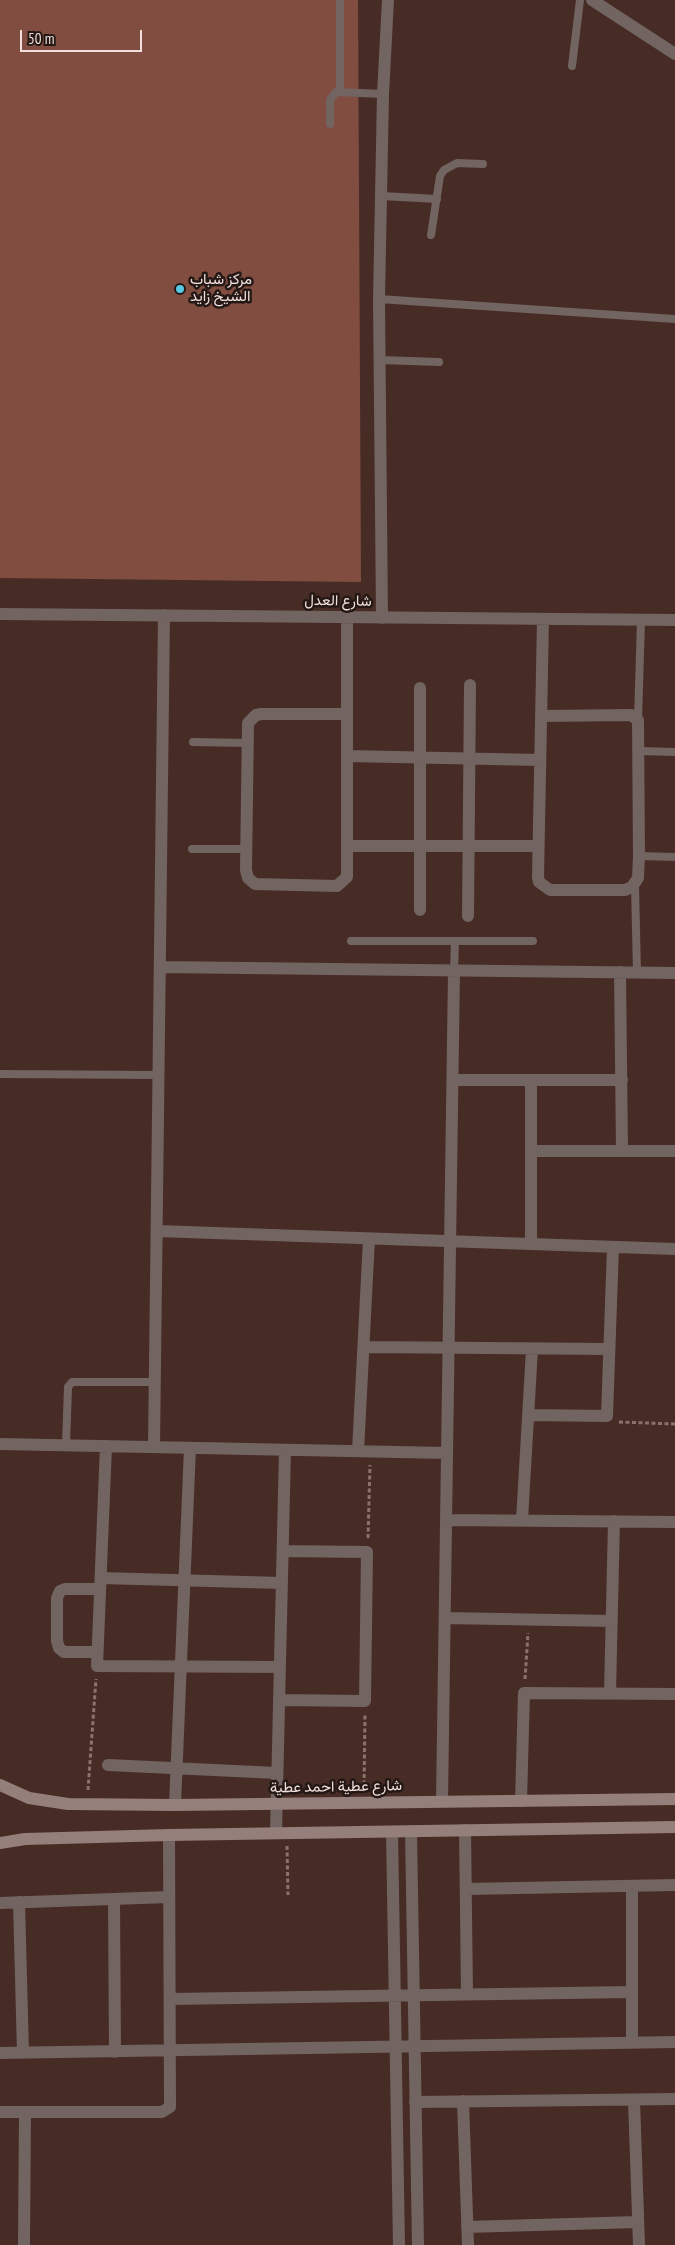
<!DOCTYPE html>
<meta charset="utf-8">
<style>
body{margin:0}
#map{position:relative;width:675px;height:2245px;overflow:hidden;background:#472c25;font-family:"PT Sans Narrow",sans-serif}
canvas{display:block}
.scale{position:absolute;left:20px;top:30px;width:122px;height:22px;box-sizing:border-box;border:2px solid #f0deda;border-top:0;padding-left:6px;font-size:15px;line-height:18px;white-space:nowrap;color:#f0deda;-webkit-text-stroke:4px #241815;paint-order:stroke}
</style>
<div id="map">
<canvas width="675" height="2245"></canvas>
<div class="scale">50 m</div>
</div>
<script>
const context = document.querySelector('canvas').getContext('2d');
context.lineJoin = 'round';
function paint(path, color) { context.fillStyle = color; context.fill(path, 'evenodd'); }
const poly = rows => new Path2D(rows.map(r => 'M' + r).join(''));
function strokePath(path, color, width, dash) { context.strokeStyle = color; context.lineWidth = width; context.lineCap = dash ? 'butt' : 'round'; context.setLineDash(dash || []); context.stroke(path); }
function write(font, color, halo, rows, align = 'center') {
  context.font = font + ' "PT Sans Narrow",Vazirmatn,sans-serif'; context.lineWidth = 5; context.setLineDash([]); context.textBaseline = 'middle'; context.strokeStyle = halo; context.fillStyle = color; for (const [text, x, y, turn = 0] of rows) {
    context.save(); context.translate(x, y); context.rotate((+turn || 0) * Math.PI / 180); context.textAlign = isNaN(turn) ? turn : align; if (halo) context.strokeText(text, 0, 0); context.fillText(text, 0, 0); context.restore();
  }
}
const green = poly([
 [0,0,358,0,361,582,0,578]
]);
const path = poly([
 [619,1422,675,1424],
 [368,1538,370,1465],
 [525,1679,528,1633],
 [88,1790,96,1679],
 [364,1791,365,1714],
 [287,1846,288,1895]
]);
const lane = poly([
 [572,66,580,0],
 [340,91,340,0],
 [330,124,330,100,336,92,383,94],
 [382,196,437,199],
 [431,235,440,176,444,170,457,163,483,164],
 [379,299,675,319],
 [380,360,439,362],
 [638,720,641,620],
 [193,742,247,743],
 [639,751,675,752],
 [192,849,246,849],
 [639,856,675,857],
 [635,885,637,973],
 [351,941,533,941],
 [454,971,455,941],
 [0,1074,159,1075],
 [66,1445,68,1387,72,1382,155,1382]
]);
const street = poly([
 [592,0,675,54],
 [0,614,675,620],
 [382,618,379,299,383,94,388,0],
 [347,714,261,714,256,715,248,723,246,870,248,878,255,884,337,886,347,877,347,617],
 [541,716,631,715,638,720,639,856,638,878,632,887,625,890,550,890,539,882,538,877,543,619],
 [347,756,540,760],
 [347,846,538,846],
 [420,910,420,688],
 [468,916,470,685],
 [160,967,675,973],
 [620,972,622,1151],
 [453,1080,622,1080],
 [531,1080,531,1244],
 [531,1151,675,1151],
 [157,1231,675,1249],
 [364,1347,609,1349],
 [528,1415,607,1416,613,1247],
 [0,1444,447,1453],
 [106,1446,97,1666,280,1667],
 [154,1447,164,615],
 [358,1451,369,1239],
 [446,1520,675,1522],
 [522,1520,532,1349],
 [101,1578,282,1583],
 [445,1618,612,1621],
 [97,1652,64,1652,59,1648,57,1641,57,1598,60,1591,65,1589,100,1589],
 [610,1693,614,1521],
 [279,1700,365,1701,367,1552,283,1551],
 [108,1765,277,1773],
 [442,1801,454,971],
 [521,1801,524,1693,675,1694],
 [175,1805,190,1448],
 [465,1830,467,1994],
 [411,1831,418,2245],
 [392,1832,399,2245],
 [276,1833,285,1450],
 [466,1889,675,1885],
 [114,1899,115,2052],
 [19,1902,23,2053],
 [0,1903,169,1897],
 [170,1999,632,1992],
 [632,2042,632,1886],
 [0,2053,675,2042],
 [634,2100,639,2245],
 [463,2101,468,2245],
 [415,2102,675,2099],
 [0,2112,162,2112,170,2107,169,1835],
 [467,2227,638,2222],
 [24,2245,25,2112]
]);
const secondary = poly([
 [0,1785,29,1798,68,1804,175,1805,675,1799],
 [0,1843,25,1839,169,1835,675,1827]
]);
const markers = [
 [180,289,5,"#57c9e2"]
];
const poiNames = [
 ["مركز شباب",190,280],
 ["الشيخ زايد",190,297]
];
const streetNames = [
 ["شارع العدل",338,601,1],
 ["شارع عطية احمد عطية",336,1787,-1]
];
paint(green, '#814d40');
strokePath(path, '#8a736d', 3, [4, 2.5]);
strokePath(lane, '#726461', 8);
strokePath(street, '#726461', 12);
strokePath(secondary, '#957f7a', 12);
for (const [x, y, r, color] of markers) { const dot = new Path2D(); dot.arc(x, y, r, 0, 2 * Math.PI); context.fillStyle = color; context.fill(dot); strokePath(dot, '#241815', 2); }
write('15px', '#f0deda', '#241815', poiNames, 'left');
write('15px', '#f0deda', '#241815', streetNames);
</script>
